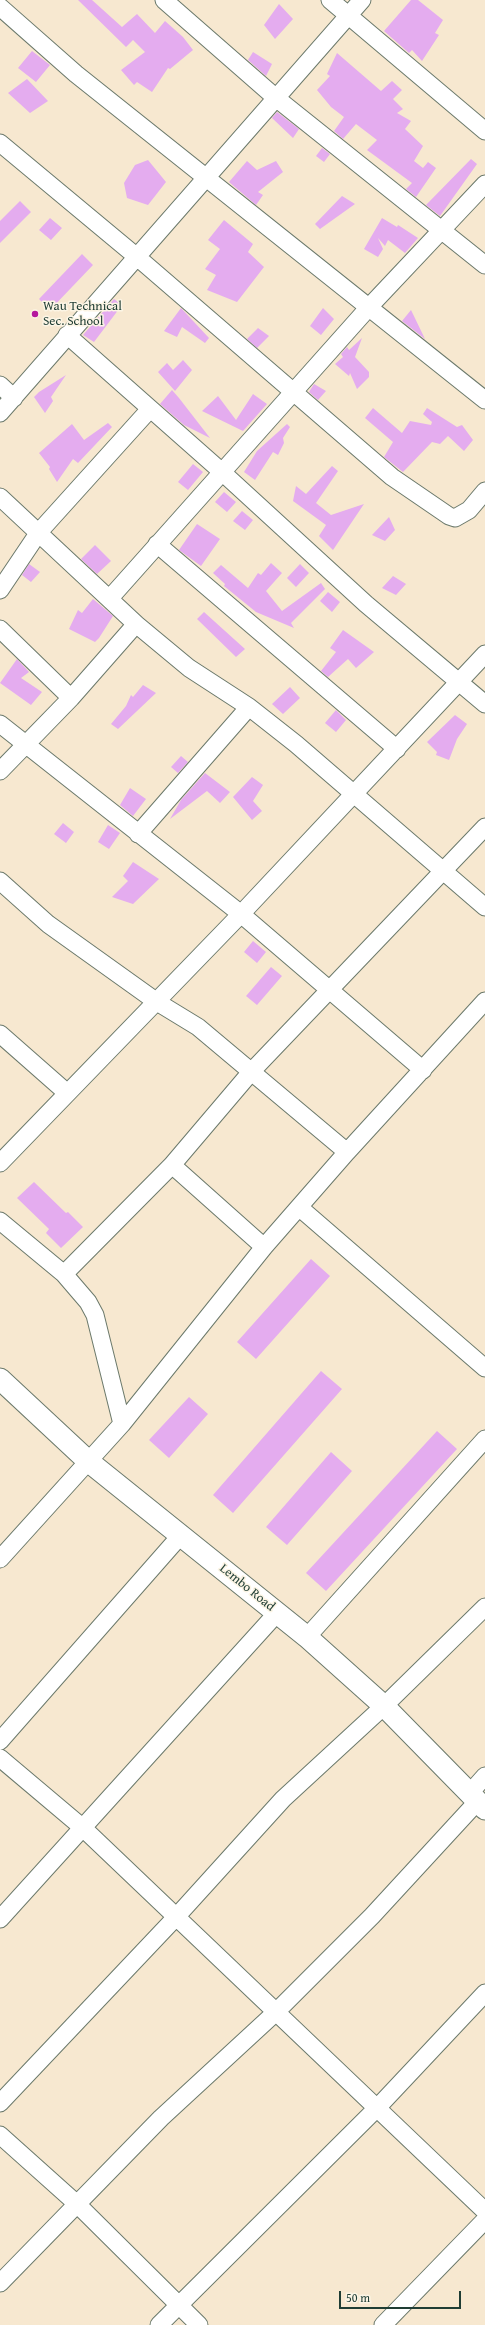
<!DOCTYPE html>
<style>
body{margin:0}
#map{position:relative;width:485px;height:2325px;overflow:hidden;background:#f7e8d0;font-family:"Gentium Book Plus",serif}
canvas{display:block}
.scale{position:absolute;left:339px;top:2291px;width:122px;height:18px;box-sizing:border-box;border:2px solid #1f3d34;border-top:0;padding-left:5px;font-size:12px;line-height:14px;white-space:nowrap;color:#1f3d34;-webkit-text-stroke:3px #fcf5e5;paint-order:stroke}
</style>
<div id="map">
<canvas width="485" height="2325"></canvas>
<div class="scale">50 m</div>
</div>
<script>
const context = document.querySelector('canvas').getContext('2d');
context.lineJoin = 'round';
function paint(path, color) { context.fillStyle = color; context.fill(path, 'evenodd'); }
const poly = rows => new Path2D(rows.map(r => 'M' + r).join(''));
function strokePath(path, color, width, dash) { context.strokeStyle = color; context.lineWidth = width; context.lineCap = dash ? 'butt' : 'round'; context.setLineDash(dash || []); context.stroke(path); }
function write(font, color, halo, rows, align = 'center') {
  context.font = font + ' "Gentium Book Plus",serif'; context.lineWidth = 3; context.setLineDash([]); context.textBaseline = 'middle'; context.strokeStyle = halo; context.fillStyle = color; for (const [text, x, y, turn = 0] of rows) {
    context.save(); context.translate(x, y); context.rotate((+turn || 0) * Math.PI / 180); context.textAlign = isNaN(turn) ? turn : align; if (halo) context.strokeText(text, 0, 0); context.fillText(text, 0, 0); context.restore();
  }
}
const building = poly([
 [78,0,92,0,122,27,137,14,155,33,165,21,183,37,193,50,170,69,168,68,152,92,137,82,134,85,121,70,145,52,133,40,126,47],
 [411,0,418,0,443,20,435,33,439,35,422,61,412,50,409,53,384,31],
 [279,4,293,19,275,39,264,25],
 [32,51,50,65,36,82,18,68],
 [253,52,272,64,266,76,248,60],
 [337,53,381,91,392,81,402,90,393,99,403,109,397,113,411,121,405,129,423,146,414,161,423,168,428,162,436,168,416,197,406,189,412,183,367,150,377,140,356,124,343,139,334,131,344,117,331,107,317,90,330,76,327,74],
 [27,79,48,101,30,113,8,93],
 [277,112,299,129,293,138,272,118],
 [322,148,330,154,324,162,316,156],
 [471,159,477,164,440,216,426,205],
 [148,160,166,182,148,205,127,198,124,183,135,165],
 [247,161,257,170,276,161,283,172,258,192,263,195,256,205,229,182],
 [342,196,355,204,320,229,315,224],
 [20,201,31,212,0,243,0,221],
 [50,218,62,228,51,240,39,230],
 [382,218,397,227,398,225,418,238,405,253,388,240,385,246,378,238,383,249,378,257,364,249],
 [224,220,253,244,248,252,264,267,237,302,207,290,216,275,205,269,220,249,208,240],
 [82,254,93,265,50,310,39,299],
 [114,299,122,305,94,342,83,335],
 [181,308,209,338,205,343,182,327,177,337,164,331],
 [323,308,334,319,321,335,310,326],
 [411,310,425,339,402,321],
 [258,328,269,336,257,348,247,339],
 [362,338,355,357,369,372,369,377,357,389,350,373,349,376,335,364,343,357,341,354,347,347,349,350],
 [183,360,192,370,175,391,158,372,167,363,173,370],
 [66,375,51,397,53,401,45,413,34,397,39,392],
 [314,384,326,391,318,400,309,392],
 [172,390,179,398,210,438,184,425,160,404],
 [253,394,267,404,243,431,202,411,218,396,236,420],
 [373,408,402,433,410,421,431,425,432,422,423,414,427,408,457,427,462,425,473,440,464,451,448,436,440,444,432,442,403,472,384,457,393,442,365,418],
 [108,423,112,427,78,463,73,459,57,482,49,469,50,467,39,453,72,424,84,440],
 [287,424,290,427,283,438,284,443,278,455,273,452,255,480,244,472,257,451],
 [193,464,203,472,188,490,178,482],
 [332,466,338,471,316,503,331,515,364,504,333,550,319,536,326,525,293,501,296,486,306,494],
 [224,492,236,502,227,512,215,502],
 [242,511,253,520,245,530,233,521],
 [389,517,395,530,385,541,372,535],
 [197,524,220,539,201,566,179,550],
 [95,545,111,561,97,574,81,559],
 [271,563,282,573,266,591,282,611,321,583,325,589,291,623,294,628,256,612,224,586,225,584,213,573,221,565,248,588,258,573,261,575],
 [29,564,40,572,31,582,22,575],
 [300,564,309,573,296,587,287,578],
 [393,576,406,584,396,595,382,588],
 [328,592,340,602,332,612,320,601],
 [93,599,113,616,99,638,95,642,69,629,78,610,82,613],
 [204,612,245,649,236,657,197,619],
 [343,630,374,652,356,668,348,659,328,677,321,671,336,652,330,648],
 [17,659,29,672,21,678,42,692,31,705,0,683],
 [143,685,156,693,118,729,111,724,126,706,131,695,133,697],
 [290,687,300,698,283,714,272,704],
 [336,710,346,720,336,732,325,723],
 [455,715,467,724,457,739,449,760,436,755,437,752,427,742],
 [181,756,188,762,178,773,171,767],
 [205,773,230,792,220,803,207,791,170,819,181,800],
 [252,777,263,785,253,801,262,811,252,820,233,797],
 [130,788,146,799,133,816,120,805],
 [63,823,74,832,66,843,54,834],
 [108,825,120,833,109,849,98,842],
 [133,862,159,879,133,904,112,897,128,881,123,876],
 [253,941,266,952,257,963,244,952],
 [271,967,282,976,257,1005,246,996],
 [34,1182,66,1213,68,1212,83,1227,61,1248,46,1233,49,1229,17,1198],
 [311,1259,330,1276,256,1359,237,1342],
 [321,1371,342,1389,233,1513,213,1495],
 [189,1397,208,1414,169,1458,149,1440],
 [437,1431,457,1449,326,1591,306,1573],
 [331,1452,352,1471,287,1545,266,1527]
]);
const minor = poly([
 [164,0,276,98,485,265],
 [330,0,485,131],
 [0,7,76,74,485,400],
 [0,143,137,257,392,477,449,516,455,518,469,510,485,491],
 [67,335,222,472,366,604,485,704],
 [0,385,14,398],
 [0,413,362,0],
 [0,497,136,624,71,698,0,771],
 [157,544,397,749],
 [0,590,39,532,150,409],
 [110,598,370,306,485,184],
 [136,624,189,668,249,707,296,744,485,907],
 [0,629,71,698],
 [0,724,241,914,423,1070],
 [138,834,249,707],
 [0,881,48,924,157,1002,198,1027,347,1152],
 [0,1034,66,1092],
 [0,1163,241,914,485,654],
 [172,1165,264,1247],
 [300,1208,485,1368],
 [0,1221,64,1274,88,1302,95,1315,122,1424],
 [64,1274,172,1165,251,1072,485,827],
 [0,1559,122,1424,264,1247,347,1152,485,1001],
 [307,1637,485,1439],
 [0,1741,181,1535],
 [0,1758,83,1828,485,2211],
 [469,1794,485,1776],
 [0,1919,277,1613],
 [0,2103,177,1916,283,1799,384,1706,485,1607],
 [0,2135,77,2204,199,2325],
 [0,2283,161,2118,276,2012,372,1916,477,1802],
 [159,2325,377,2108,485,1993],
 [383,2325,485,2220]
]);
const tertiary = poly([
 [0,1379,88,1461,307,1637,384,1706,485,1809]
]);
const markers = [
 [35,314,4,"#b5179e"]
];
const poiNames = [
 ["Wau Technical",43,307],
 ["Sec. School",43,322]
];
const streetNames = [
 ["Lembo Road",247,1588,39]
];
paint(building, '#e4acef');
strokePath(minor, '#6b796b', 19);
strokePath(tertiary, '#6b796b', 23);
strokePath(minor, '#fff', 17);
strokePath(tertiary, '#fff', 21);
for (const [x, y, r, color] of markers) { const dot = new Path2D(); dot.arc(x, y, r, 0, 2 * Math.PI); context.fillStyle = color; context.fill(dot); strokePath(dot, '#fcf5e5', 1.5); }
write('13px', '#1f3d34', '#fcf5e5', poiNames, 'left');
write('13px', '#1f3d34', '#fcf5e5', streetNames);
</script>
